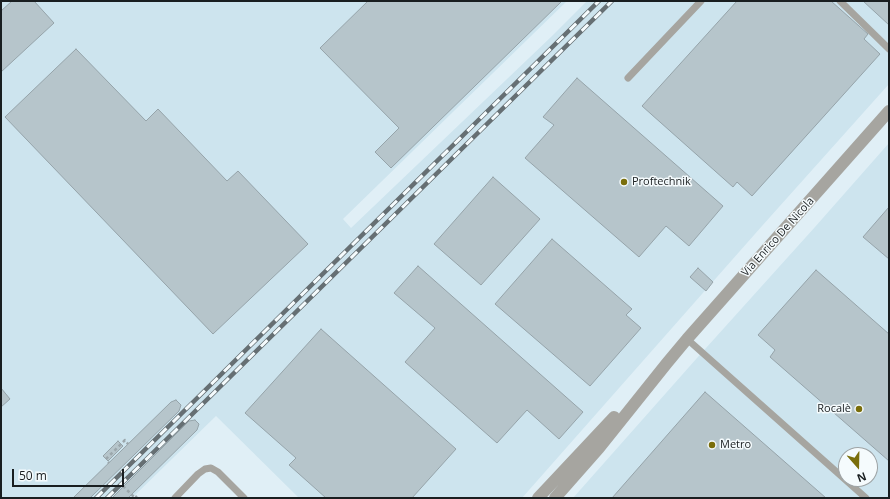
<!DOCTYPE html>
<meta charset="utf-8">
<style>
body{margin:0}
#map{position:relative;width:890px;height:499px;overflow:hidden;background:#e0eff6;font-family:"Open Sans",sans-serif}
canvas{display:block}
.frame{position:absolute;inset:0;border:2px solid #191e20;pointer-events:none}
.north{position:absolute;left:838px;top:447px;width:40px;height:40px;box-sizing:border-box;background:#f5fbfd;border:1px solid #9da3a5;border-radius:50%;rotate:160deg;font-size:11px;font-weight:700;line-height:16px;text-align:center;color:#191e20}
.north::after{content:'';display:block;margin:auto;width:14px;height:18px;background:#7a6e0b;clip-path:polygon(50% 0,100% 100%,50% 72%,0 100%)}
.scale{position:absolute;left:12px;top:469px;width:112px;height:18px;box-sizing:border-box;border:2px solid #191e20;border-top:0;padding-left:5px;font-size:12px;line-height:14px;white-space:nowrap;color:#191e20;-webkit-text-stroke:3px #f5fbfd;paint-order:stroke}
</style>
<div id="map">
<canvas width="890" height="499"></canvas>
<div class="frame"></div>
<div class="north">N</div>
<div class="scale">50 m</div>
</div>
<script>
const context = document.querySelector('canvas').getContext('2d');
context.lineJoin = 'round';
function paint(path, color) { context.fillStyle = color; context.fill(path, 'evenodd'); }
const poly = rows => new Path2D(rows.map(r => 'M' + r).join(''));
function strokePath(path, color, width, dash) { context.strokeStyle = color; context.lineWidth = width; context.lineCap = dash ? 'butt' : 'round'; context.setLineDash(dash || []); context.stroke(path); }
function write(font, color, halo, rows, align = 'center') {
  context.font = font + ' "Open Sans",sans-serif'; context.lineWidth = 3; context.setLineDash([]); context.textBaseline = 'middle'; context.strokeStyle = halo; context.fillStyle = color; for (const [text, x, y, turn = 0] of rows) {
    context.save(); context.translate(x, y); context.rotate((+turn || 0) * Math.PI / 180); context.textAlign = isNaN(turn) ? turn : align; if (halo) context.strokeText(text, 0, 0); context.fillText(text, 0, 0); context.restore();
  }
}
const built = poly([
 [1,1,567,1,343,219,351,228,551,37,587,1,889,1,889,84,762,226,522,498,299,498,216,416,132,498,1,498],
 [889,143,889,498,573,498,697,358,815,227],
 [846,455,870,455,870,479,846,479]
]);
const building = poly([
 [12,1,34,1,54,23,1,72,1,11,12,1],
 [368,1,562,1,391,168,375,152,399,128,320,48,368,1],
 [737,1,831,1,868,34,864,39,880,54,752,196,737,182,733,187,642,106,737,1],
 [863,1,889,1,889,25,863,1],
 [76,49,146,121,158,109,227,181,238,171,308,244,213,334,5,117,76,49],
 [577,78,723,206,689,246,666,226,639,257,525,158,554,125,543,117,577,78],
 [493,177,540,219,481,285,434,244,493,177],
 [889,207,889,259,863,237,889,207],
 [552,239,632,309,626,315,641,328,590,386,495,304,552,239],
 [418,266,583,412,559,439,527,410,497,443,405,362,435,328,394,293,418,266],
 [698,268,713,282,706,291,690,277,698,268],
 [816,270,889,334,889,461,770,357,775,350,758,335,816,270],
 [321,329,456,449,412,498,326,498,289,465,296,458,245,413,321,329],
 [1,388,10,399,1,407,1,388],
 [705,392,826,498,612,498,705,392],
 [176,400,181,405,179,411,90,498,73,498,171,402,176,400],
 [195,420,199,424,197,430,128,498,112,498,189,421,195,420],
 [118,441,123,446,108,461,103,456,118,441]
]);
const path = poly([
 [106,459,125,440,128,444],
 [108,462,109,463],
 [123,486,135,498,137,496]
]);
const service = poly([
 [840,1,889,49],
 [628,78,701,1],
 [687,339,866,498],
 [175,498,198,474,205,469,211,468,218,472,244,498]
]);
const minor = poly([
 [538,498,614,417],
 [555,498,599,448,667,363,687,339,889,111]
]);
const rail = poly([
 [96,498,599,1],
 [107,498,612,1]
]);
const markers = [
 [624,182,4,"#7a6e0b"],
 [859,409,4,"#7a6e0b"],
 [712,445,4,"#7a6e0b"]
];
const poiNames = [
 ["Proftechnik",632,182],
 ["Rocalè",851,409,"right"],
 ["Metro",720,445]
];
const streetNames = [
 ["Via Enrico De Nicola",778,237,-48]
];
paint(built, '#cde4ee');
paint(building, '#b6c5cb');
strokePath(building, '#96a4aa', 1);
strokePath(path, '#9ba7ac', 2.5, [3, 3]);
strokePath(service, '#a6a5a0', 7);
strokePath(minor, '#a6a5a0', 12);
strokePath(rail, '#666f73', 4.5);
strokePath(rail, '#f5fbfd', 3, [9]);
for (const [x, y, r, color] of markers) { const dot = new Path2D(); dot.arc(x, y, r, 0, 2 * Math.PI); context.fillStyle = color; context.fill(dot); strokePath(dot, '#f5fbfd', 1.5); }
write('11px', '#191e20', '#f5fbfd', poiNames, 'left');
write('11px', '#191e20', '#f5fbfd', streetNames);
</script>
